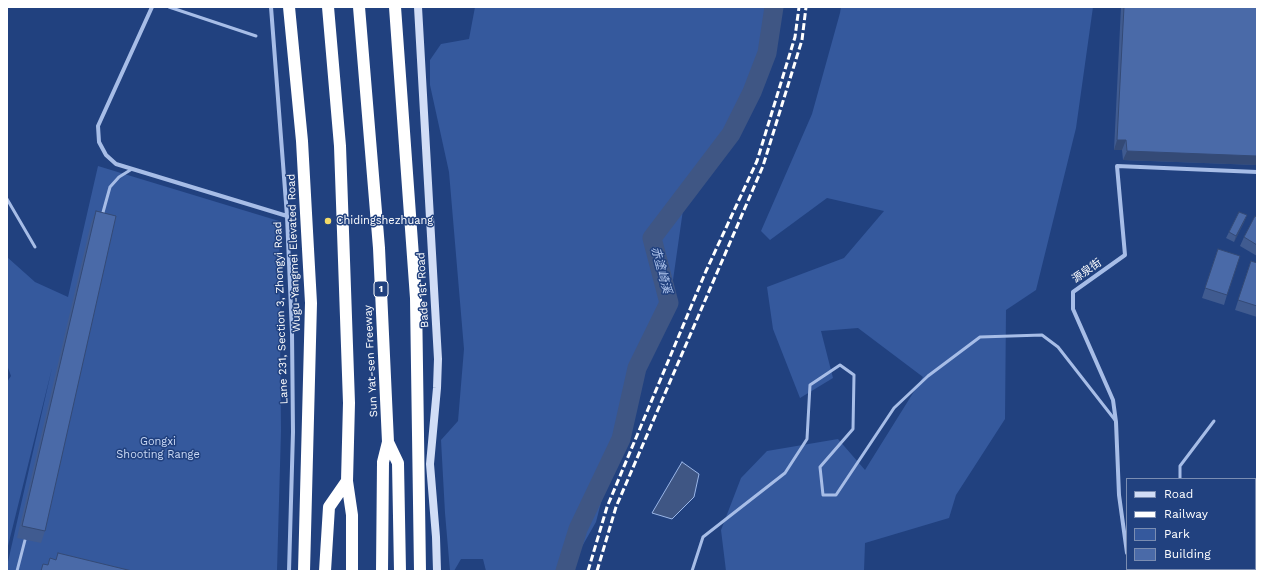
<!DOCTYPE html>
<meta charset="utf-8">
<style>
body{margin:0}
#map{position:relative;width:1264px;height:578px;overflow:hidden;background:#21417f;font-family:"Work Sans",sans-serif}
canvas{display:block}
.frame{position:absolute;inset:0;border:8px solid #fff;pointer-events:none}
.legend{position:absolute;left:1126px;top:478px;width:130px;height:92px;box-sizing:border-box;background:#21417f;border:1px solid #7a8db2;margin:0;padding:5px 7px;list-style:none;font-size:12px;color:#fff}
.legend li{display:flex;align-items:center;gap:8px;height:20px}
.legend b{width:20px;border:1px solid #7a8db2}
</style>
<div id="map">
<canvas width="1264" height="578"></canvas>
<div class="frame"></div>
<ul class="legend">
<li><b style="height:5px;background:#d1ddf6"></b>Road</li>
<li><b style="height:5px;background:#fff"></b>Railway</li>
<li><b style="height:11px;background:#35599d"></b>Park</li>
<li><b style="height:11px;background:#4a6aa8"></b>Building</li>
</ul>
</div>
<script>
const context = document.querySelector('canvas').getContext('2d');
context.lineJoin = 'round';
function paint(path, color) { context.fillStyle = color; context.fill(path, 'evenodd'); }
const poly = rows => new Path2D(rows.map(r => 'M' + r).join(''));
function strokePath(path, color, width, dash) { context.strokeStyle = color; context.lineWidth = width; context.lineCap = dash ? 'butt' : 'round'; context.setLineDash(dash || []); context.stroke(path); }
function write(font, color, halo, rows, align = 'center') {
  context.font = font + ' "Work Sans","Noto Sans TC",sans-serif'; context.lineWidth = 3; context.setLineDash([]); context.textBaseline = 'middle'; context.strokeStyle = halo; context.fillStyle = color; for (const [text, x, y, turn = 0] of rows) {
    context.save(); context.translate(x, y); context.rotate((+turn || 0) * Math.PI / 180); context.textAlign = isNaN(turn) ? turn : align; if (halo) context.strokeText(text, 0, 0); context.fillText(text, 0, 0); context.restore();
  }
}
const green = poly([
 [475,7,769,7,756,87,684,203,672,287,620,428,596,522,568,571,486,571,483,559,461,559,454,571,450,571,445,513,441,440,458,421,464,349,449,172,430,85,430,60,441,44,469,39],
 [841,7,1093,7,1076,128,1036,290,1006,310,1005,419,956,495,949,518,865,543,864,571,726,571,721,530,741,478,767,451,838,439,865,470,923,377,858,328,821,331,833,378,800,398,773,329,767,287,844,258,884,211,827,198,770,240,761,231,812,114,840,13],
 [98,166,279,221,281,431,277,571,7,571,7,566,52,368,7,550,7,382,11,376,7,365,7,257,35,282,68,297]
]);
const water = poly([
 [682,462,699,474,694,497,672,519,652,513,682,462]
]);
const river = poly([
 [565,571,578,529,621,439,637,368,669,303,652,238,731,134,752,92,767,53,774,7]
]);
const lane = poly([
 [169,7,256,36],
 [7,199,35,247],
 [102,216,110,187,119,177,132,169],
 [1180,479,1180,466,1214,421],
 [1255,551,1257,550],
 [1186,569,1187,571],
 [17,571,25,540],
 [692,571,703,537,785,473,807,439,810,385,840,365,854,375,853,429,820,467,823,495,836,495,894,408,928,376,980,337,1042,335,1058,347,1115,420]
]);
const street = poly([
 [152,7,98,126,99,142,106,155,116,164,287,216],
 [271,7,287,216,292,333,293,432,289,571],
 [1127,553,1119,495,1116,422,1113,400,1073,309,1073,292,1125,255,1117,166,1257,172],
 [1129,569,1129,571]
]);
const secondary = poly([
 [418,7,438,359,437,388,430,464,436,537,437,571]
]);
const highway = poly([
 [289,7,302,141,311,303,304,571],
 [328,7,340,146,349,403,347,481,352,515,352,571],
 [359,7,379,248,388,442,383,462,382,571],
 [395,7,416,298,420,571],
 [388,442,398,463,400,571],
 [325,571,329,507,347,481]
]);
const rail = poly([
 [588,571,607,507,706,271,757,161,795,37,799,7],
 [597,571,616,507,763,166,802,40,806,7]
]);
const wall = poly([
 [1121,7,1257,7,1257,165,1123,160,1122,150,1114,150],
 [96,211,45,531,41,543,17,538,91,223],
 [1247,215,1244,222,1234,242,1226,238,1229,232],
 [1257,218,1257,256,1240,246,1244,237],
 [1218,249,1227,295,1224,305,1202,298],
 [1251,261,1257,263,1257,317,1235,310]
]);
const shadedWall = poly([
 [1117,140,1126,140,1122,150,1114,150],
 [1127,151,1257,156,1257,165,1123,160],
 [1247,215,1244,222,1234,242,1236,236]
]);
const building = poly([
 [1124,7,1257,7,1257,156,1127,151,1126,140,1117,140,1124,7],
 [96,211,116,216,45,531,22,526,96,211],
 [1239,212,1247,215,1236,236,1229,232,1239,212],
 [1255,216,1257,218,1257,245,1244,237,1255,216],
 [1218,249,1240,256,1227,295,1205,288,1218,249],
 [1251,261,1257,263,1257,306,1238,300,1251,261],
 [58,553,132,571,41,571,43,564,48,565,50,558,56,560,58,553]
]);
const markers = [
 [328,221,4,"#f3da68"]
];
const shields = [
 [381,289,14]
];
const shieldNames = [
 ["1",381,289]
];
const poiNames = [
 ["Chidingshezhuang",336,221]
];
const streetNames = [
 ["Wugu-Yangmei Elevated Road",294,253,-92],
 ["源泉街",1087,271,-35],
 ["Bade 1st Road",423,290,-93],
 ["Lane 231, Section 3, Zhongyi Road",281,313,-92],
 ["Sun Yat-sen Freeway",371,361,-93]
];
const parkNames = [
 ["Gongxi",158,442],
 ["Shooting Range",158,455]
];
const waterNames = [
 ["赤塗崎溪",661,270,75]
];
paint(green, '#35599d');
paint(water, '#3f5684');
strokePath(water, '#9ab6e8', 1);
strokePath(river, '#3f5684', 19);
strokePath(lane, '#a7bde7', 3);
strokePath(street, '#a7bde7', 4);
strokePath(secondary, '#d1ddf6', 8);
strokePath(highway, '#fff', 12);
strokePath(rail, '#fff', 3, [7, 3]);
paint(wall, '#405b90');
paint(shadedWall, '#344a76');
paint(building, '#4a6aa8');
strokePath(building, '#344a76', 1);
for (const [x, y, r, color] of markers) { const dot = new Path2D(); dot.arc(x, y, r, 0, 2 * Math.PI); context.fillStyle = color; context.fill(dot); strokePath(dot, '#21417f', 1.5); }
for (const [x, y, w] of shields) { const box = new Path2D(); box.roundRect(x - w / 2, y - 8, w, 16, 3); context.fillStyle = '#21417f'; context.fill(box); strokePath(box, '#fff', 1); }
write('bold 10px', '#fff', null, shieldNames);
write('11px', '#fff', '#21417f', poiNames, 'left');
write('11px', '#fff', '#21417f', streetNames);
write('11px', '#cad9f5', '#21417f', parkNames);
write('italic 12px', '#b2c7ef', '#21417f', waterNames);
</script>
